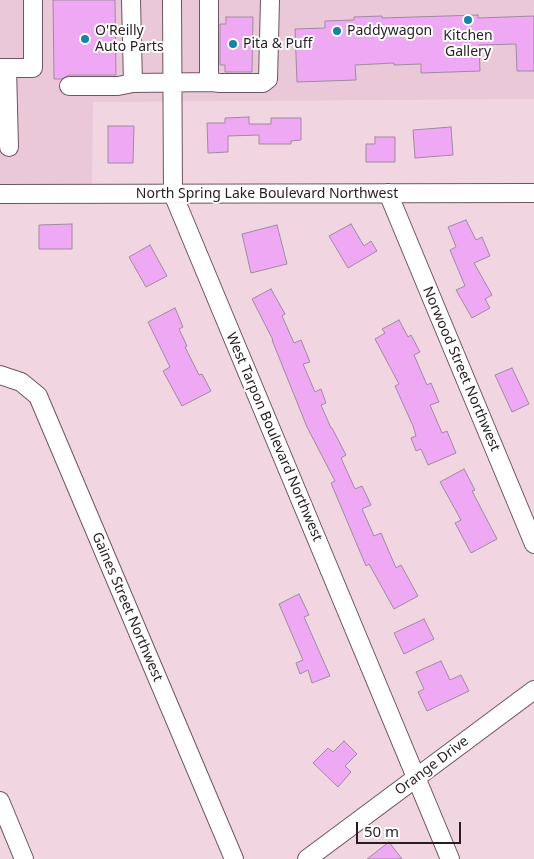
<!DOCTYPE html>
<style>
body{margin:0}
#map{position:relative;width:534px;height:859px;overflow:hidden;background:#f1d6e2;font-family:"Noto Sans",sans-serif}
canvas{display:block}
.scale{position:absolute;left:356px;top:822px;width:105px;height:22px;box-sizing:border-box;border:2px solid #281e22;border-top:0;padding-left:6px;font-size:15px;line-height:18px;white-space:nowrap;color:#281e22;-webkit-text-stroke:4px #fff;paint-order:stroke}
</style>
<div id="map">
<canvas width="534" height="859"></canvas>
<div class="scale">50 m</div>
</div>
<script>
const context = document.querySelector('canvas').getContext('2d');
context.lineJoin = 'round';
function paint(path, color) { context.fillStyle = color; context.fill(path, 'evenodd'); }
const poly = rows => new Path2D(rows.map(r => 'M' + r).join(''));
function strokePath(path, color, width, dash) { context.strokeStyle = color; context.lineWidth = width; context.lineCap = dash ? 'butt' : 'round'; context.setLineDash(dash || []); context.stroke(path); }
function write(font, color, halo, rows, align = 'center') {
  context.font = font + ' "Noto Sans",sans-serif'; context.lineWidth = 4; context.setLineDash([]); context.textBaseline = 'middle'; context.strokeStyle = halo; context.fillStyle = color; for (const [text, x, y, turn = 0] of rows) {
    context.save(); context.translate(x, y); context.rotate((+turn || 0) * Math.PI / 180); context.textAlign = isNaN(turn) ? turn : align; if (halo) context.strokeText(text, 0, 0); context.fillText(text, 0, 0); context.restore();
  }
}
const built = poly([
 [0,0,534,0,534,99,93,102,92,185,0,185]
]);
const building = poly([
 [53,0,115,0,116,75,69,75,62,79,54,79,53,0],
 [478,15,478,18,534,16,534,71,517,71,516,44,479,45,480,71,421,73,421,64,394,65,394,63,355,65,356,80,297,82,295,29,325,28,325,21,354,20,354,17,382,16,382,18,478,15],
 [226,17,253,17,252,72,225,72,225,65,220,65,220,24,226,24,226,17],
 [249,117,249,124,271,124,271,118,301,118,301,140,291,141,291,144,259,144,259,135,228,136,228,152,208,153,207,123,225,123,225,118,249,117],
 [108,126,134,126,133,163,108,163,108,126],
 [451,127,453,155,415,158,413,130,451,127],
 [375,137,395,137,395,162,366,162,366,144,375,144,375,137],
 [466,220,476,240,482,237,490,256,474,263,492,295,485,299,490,308,472,318,456,290,465,286,450,250,456,247,448,227,466,220],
 [72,224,72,249,39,249,39,225,72,224],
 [351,224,364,246,371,241,377,251,348,268,329,236,351,224],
 [277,225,287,264,251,273,242,234,277,225],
 [150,245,167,276,146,287,129,257,150,245],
 [271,289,285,314,282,316,294,343,301,340,310,362,303,364,315,392,321,389,326,403,321,405,331,428,332,428,346,455,341,458,355,489,362,486,371,505,362,509,374,536,381,533,396,568,401,565,418,596,394,609,369,564,366,566,331,483,335,481,307,427,272,340,273,340,252,299,271,289],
 [175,308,183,327,179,329,187,346,185,347,199,375,202,374,211,391,182,406,163,371,170,367,148,322,175,308],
 [399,320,408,337,411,335,420,352,414,355,427,385,431,383,439,402,430,405,442,433,447,431,456,453,428,465,421,449,416,451,411,438,416,436,413,426,395,386,399,384,375,339,385,333,382,329,399,320],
 [512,368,529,404,512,412,495,375,512,368],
 [464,469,475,490,472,491,497,539,471,553,455,523,461,520,440,482,464,469],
 [299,594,309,615,304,617,330,676,312,683,308,670,300,674,296,663,303,660,279,604,299,594],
 [424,619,434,639,404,654,394,633,424,619],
 [441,661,450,680,461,675,469,691,427,711,418,692,424,689,416,672,441,661],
 [344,741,357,754,345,766,351,772,338,787,313,763,328,748,333,752,344,741],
 [389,842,402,859,367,859,389,842]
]);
const minor = poly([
 [131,0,133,83],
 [172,0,173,194,450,859],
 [209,0,209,74,211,82,220,83,263,83,268,79,270,0],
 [0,68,33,68,33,0],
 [7,68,9,147],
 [69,86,118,86,133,83,211,82],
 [388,193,534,544],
 [0,194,534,193],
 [0,375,21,382,38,396,234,859],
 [0,801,24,859],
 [307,859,534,690]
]);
const markers = [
 [468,20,5,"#0d86aa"],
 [337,31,5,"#0d86aa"],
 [85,39,5,"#0d86aa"],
 [233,44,5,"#0d86aa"]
];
const poiNames = [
 ["O'Reilly",95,31],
 ["Auto Parts",95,47],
 ["Paddywagon",347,31],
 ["Kitchen",468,36,"center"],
 ["Gallery",468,52,"center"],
 ["Pita & Puff",243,44]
];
const streetNames = [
 ["North Spring Lake Boulevard Northwest",267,194],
 ["Norwood Street Northwest",461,369,67],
 ["West Tarpon Boulevard Northwest",274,437,67],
 ["Gaines Street Northwest",127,607,67],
 ["Orange Drive",432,766,-37]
];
paint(built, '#ebc8d8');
paint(building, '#efa9f4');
strokePath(building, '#9d8c9e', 1);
strokePath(minor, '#6d5661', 20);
strokePath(minor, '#fff', 18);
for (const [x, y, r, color] of markers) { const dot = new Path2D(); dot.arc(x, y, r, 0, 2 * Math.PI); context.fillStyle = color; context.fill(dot); strokePath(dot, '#fff', 2); }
write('14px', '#281e22', '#fff', poiNames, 'left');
write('14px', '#281e22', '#fff', streetNames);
</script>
